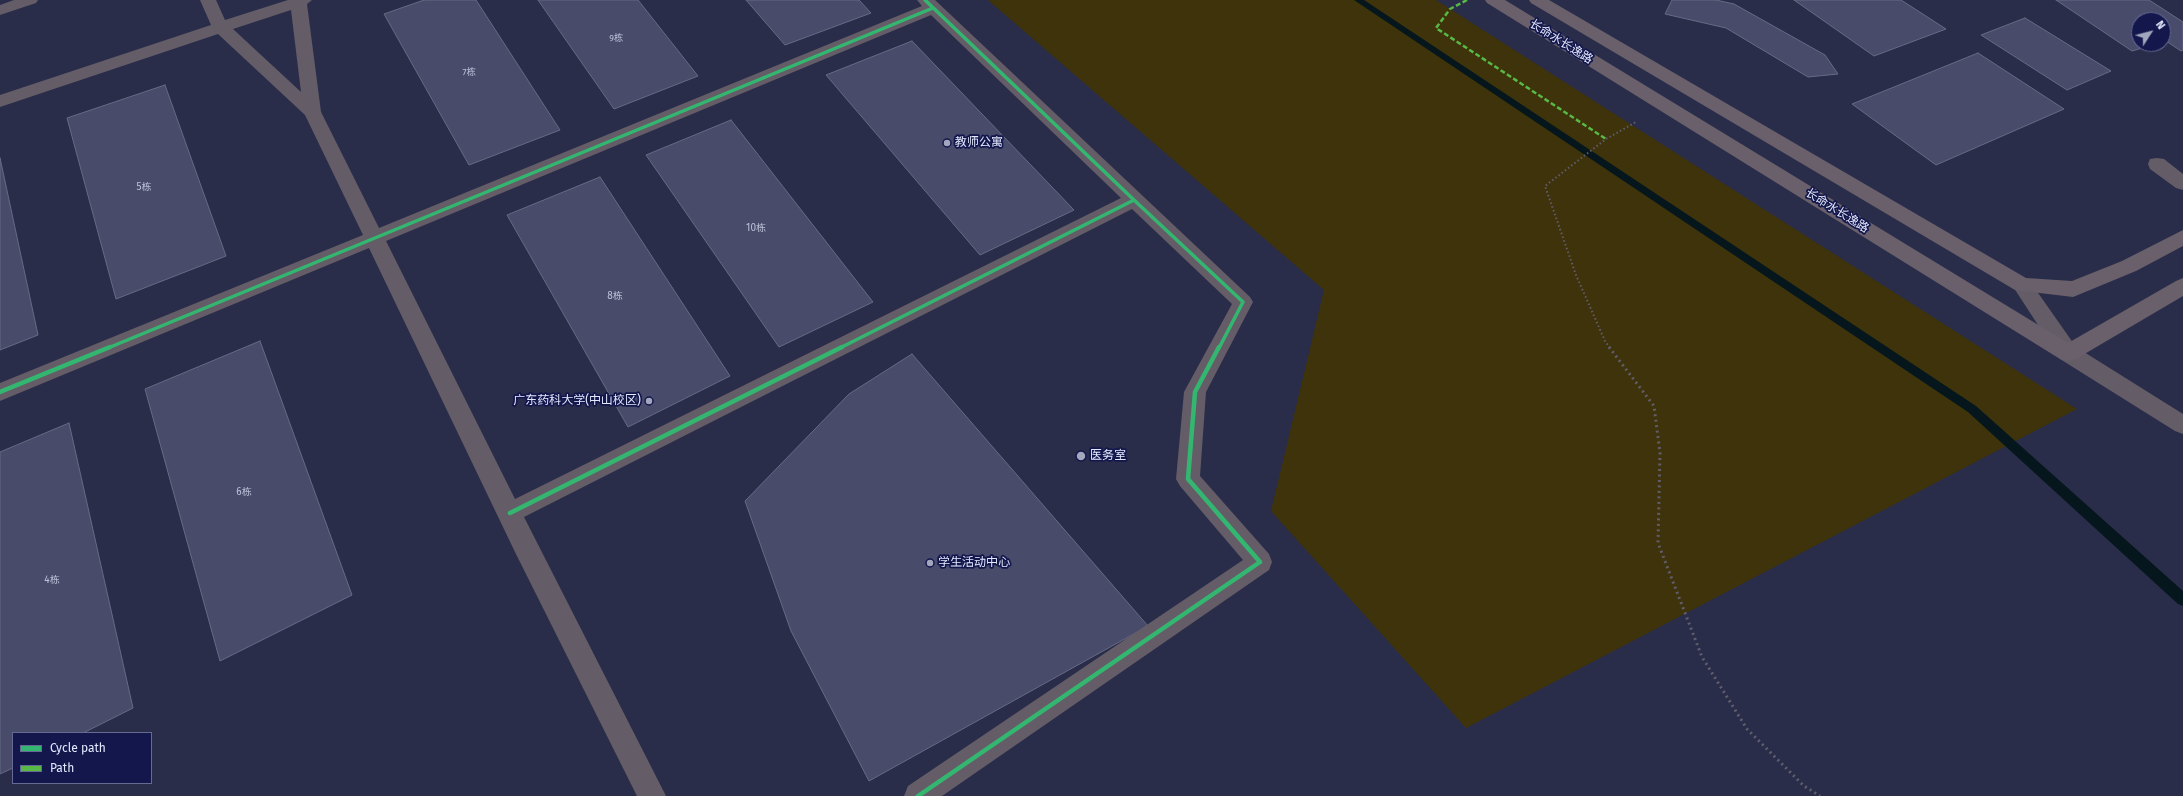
<!DOCTYPE html>
<meta charset="utf-8">
<style>
body{margin:0}
#map{position:relative;width:2183px;height:796px;overflow:hidden;background:#2a2d4a;font-family:"Fira Sans",sans-serif}
canvas{display:block}
.legend{position:absolute;left:12px;top:732px;width:140px;height:52px;box-sizing:border-box;background:#13174c;border:1px solid #666b93;margin:0;padding:5px 7px;list-style:none;font-size:12px;color:#e3e8fd}
.legend li{display:flex;align-items:center;gap:8px;height:20px}
.legend b{width:20px;border:1px solid #666b93}
.north{position:absolute;left:2131px;top:12px;width:40px;height:40px;box-sizing:border-box;background:#13174c;border:1px solid #666b93;border-radius:50%;rotate:54deg;font-size:11px;font-weight:700;line-height:16px;text-align:center;color:#e3e8fd}
.north::after{content:'';display:block;margin:auto;width:14px;height:18px;background:#a2a7be;clip-path:polygon(50% 0,100% 100%,50% 72%,0 100%)}
</style>
<div id="map">
<canvas width="2183" height="796"></canvas>
<ul class="legend">
<li><b style="height:5px;background:#33b770"></b>Cycle path</li>
<li><b style="height:5px;background:#58b947"></b>Path</li>
</ul>
<div class="north">N</div>
</div>
<script>
const context = document.querySelector('canvas').getContext('2d');
context.lineJoin = 'round';
function paint(path, color) { context.fillStyle = color; context.fill(path, 'evenodd'); }
const poly = rows => new Path2D(rows.map(r => 'M' + r).join(''));
function strokePath(path, color, width, dash) { context.strokeStyle = color; context.lineWidth = width; context.lineCap = dash ? 'butt' : 'round'; context.setLineDash(dash || []); context.stroke(path); }
function write(font, color, halo, rows, align = 'center') {
  context.font = font + ' "Fira Sans","Noto Sans SC",sans-serif'; context.lineWidth = 3.5; context.setLineDash([]); context.textBaseline = 'middle'; context.strokeStyle = halo; context.fillStyle = color; for (const [text, x, y, turn = 0] of rows) {
    context.save(); context.translate(x, y); context.rotate((+turn || 0) * Math.PI / 180); context.textAlign = isNaN(turn) ? turn : align; if (halo) context.strokeText(text, 0, 0); context.fillText(text, 0, 0); context.restore();
  }
}
const green = poly([
 [988,0,1436,0,2077,409,1466,728,1271,511,1324,290]
]);
const stream = poly([
 [1354,0,1364,0,1976,406,2183,591,2183,606,2178,604,1968,412,1354,0]
]);
const building = poly([
 [424,0,476,0,560,130,469,165,384,14,424,0],
 [538,0,638,0,698,76,614,109,538,0],
 [746,0,859,0,871,13,785,45,746,0],
 [1672,0,1716,0,1734,4,1825,55,1838,74,1808,77,1726,28,1665,14,1672,0],
 [1794,0,1901,0,1946,29,1874,56,1794,0],
 [2056,0,2149,0,2183,22,2183,50,2181,51,2166,41,2163,42,2163,20,2139,20,2139,44,2156,44,2132,51,2056,0],
 [2025,18,2111,71,2067,90,1981,35,2025,18],
 [912,41,1074,210,980,255,826,75,912,41],
 [1978,53,2064,109,1936,165,1852,104,1978,53],
 [165,85,226,256,116,299,67,118,165,85],
 [731,120,873,302,779,347,646,155,731,120],
 [0,158,38,335,0,350,0,158],
 [600,177,730,376,628,427,507,215,600,177],
 [260,341,352,595,220,661,145,389,260,341],
 [912,354,1148,626,869,781,791,631,745,501,849,394,912,354],
 [69,423,133,708,83,733,13,733,13,768,0,774,0,452,69,423]
]);
const pathFar1 = poly([
 [1610,348,1605,341,1576,275,1545,186,1606,139,1636,122]
]);
const path = poly([
 [1609,347,1654,406,1660,453,1658,543,1702,657,1747,729,1804,786,1820,796]
]);
const street = poly([
 [14,0,38,0,36,3,0,15,0,5,14,0],
 [200,0,216,0,225,20,288,0,312,0,307,4,321,112,379,228,922,6,917,0,935,0,1250,297,1253,302,1206,392,1200,476,1269,554,1272,562,1269,570,942,796,904,796,908,786,1243,560,1180,486,1176,479,1184,392,1232,304,1132,209,524,517,666,796,637,796,515,552,369,248,0,401,0,383,363,235,305,115,218,34,0,107,0,95,211,25,200,0],
 [291,10,301,92,233,29,291,10],
 [931,15,1121,198,515,499,386,241,931,15],
 [2157,158,2164,159,2183,174,2183,190,2176,188,2150,169,2148,164,2150,159,2157,158],
 [2022,277,2029,280,2076,347,2183,414,2183,434,2175,431,2060,359,2012,285,2015,280,2022,277]
]);
const secondary = poly([
 [1485,0,1505,0,2068,343,2176,281,2183,278,2183,296,2076,359,2068,361,2060,359,1487,3,1485,0],
 [1529,0,1549,0,2026,278,2072,281,2122,261,2183,230,2183,246,2136,271,2073,297,2015,290,1531,3,1529,0]
]);
const quiet = poly([
 [1467,0,1450,9,1436,28,1606,139]
]);
const cyclewayFar1 = poly([
 [1134,200,1243,302,1219,348],
 [108,348,933,8],
 [840,348,1134,200,925,0]
]);
const cycleway = poly([
 [0,392,110,347],
 [510,513,842,347],
 [918,796,1260,562,1188,479,1195,392,1219,347]
]);
const markers = [
 [947,143,4,"#a2a7be"],
 [649,401,4,"#a2a7be"],
 [1081,456,5,"#a2a7be"],
 [930,563,4,"#a2a7be"]
];
const farNumbernames = [
 ["9栋",616,38],
 ["7栋",469,72]
];
const numberNames = [
 ["5栋",144,187],
 ["10栋",756,228],
 ["8栋",615,296],
 ["6栋",244,492],
 ["4栋",52,580]
];
const streetNames = [
 ["长命水长逸路",1561,42,32],
 ["长命水长逸路",1837,211,32]
];
const poiNames = [
 ["教师公寓",955,143],
 ["广东药科大学(中山校区)",641,401,"right"],
 ["医务室",1090,456],
 ["学生活动中心",938,563]
];
paint(green, '#3e330a');
paint(stream, '#05161c');
paint(building, '#484b6a');
strokePath(building, '#666b84', 1);
strokePath(pathFar1, '#615d6b', 2, [1.5, 2.5]);
strokePath(path, '#615d6b', 3, [2, 3.5]);
paint(street, '#645d68');
paint(secondary, '#69606b');
strokePath(quiet, '#58b947', 2.5, [5, 2.5]);
strokePath(cyclewayFar1, '#33b770', 3.5);
strokePath(cycleway, '#33b770', 4.5);
for (const [x, y, r, color] of markers) { const dot = new Path2D(); dot.arc(x, y, r, 0, 2 * Math.PI); context.fillStyle = color; context.fill(dot); strokePath(dot, '#13174c', 1.5); }
write('9px', '#bcc1d8', null, farNumbernames);
write('10px', '#bcc1d8', null, numberNames);
write('12px', '#e3e8fd', '#13174c', streetNames);
write('12px', '#e3e8fd', '#13174c', poiNames, 'left');
</script>
